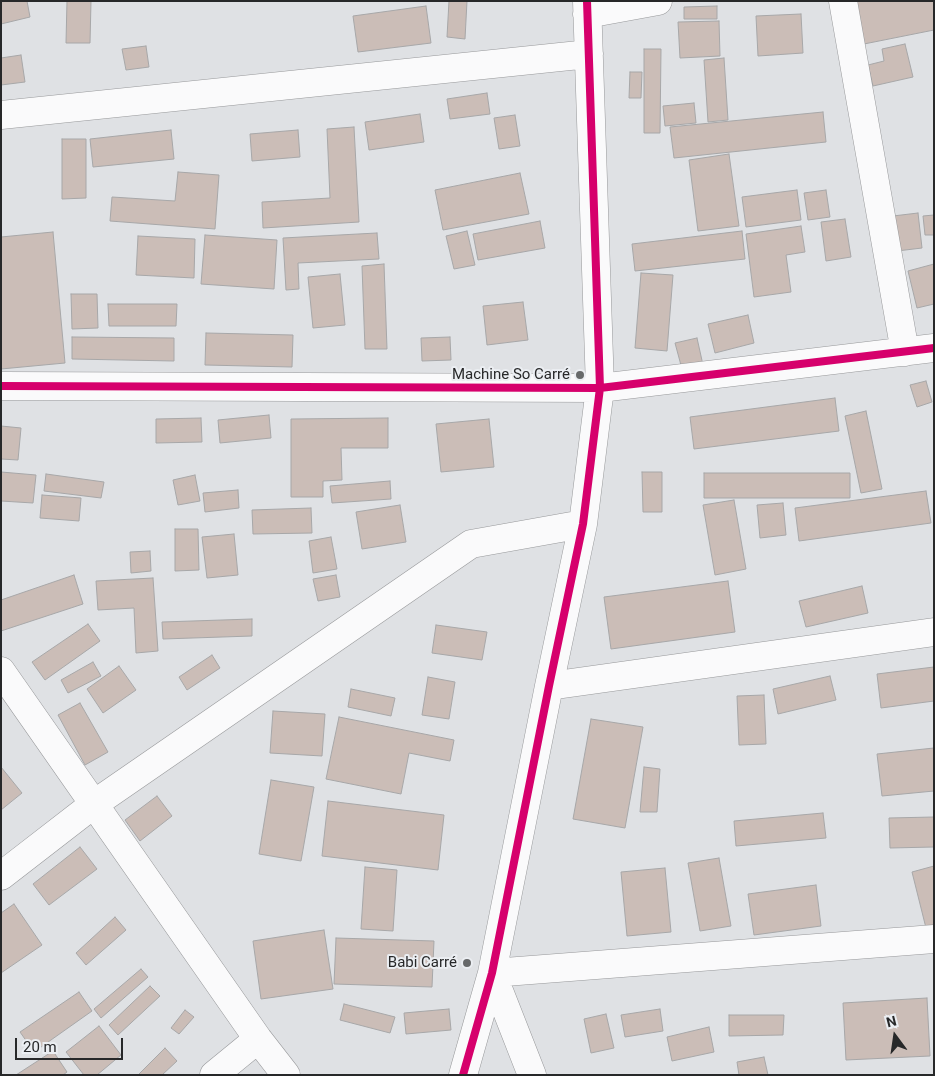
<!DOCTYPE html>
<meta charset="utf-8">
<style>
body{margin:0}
#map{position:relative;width:935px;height:1076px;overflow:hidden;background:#dfe1e4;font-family:Roboto,sans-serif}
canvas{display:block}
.frame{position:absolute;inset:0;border:2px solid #272829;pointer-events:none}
.north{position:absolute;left:870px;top:1011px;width:50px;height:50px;-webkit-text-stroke:4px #ebeef2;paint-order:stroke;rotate:346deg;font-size:14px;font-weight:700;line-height:20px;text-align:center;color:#272829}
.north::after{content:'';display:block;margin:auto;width:18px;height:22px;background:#272829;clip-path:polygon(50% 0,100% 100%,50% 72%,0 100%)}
.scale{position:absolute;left:15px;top:1038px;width:108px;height:22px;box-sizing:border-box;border:2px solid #272829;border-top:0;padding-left:6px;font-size:15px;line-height:18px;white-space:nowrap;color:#272829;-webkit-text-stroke:4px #ebeef2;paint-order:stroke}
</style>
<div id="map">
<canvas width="935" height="1076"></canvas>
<div class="frame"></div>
<div class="north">N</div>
<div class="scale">20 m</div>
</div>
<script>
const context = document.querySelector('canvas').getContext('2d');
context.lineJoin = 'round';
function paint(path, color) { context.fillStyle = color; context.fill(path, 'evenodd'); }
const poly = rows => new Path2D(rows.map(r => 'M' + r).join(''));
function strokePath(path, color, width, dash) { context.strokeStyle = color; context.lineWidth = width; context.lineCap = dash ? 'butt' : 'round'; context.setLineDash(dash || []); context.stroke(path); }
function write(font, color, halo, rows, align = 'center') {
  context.font = font + ' Roboto,sans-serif'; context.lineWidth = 4; context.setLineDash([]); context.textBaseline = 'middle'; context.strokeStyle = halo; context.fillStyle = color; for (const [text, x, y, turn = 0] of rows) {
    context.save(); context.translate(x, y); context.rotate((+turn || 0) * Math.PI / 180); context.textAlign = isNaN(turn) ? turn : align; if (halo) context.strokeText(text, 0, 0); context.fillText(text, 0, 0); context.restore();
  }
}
const building = poly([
 [1,1,27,1,30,17,1,24,1,1],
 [67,1,91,1,90,43,66,43,67,1],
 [449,1,467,1,465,39,447,37,449,1],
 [856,1,934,1,934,30,864,44,856,1],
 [426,6,431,43,358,52,353,16,426,6],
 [717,6,717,19,684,19,684,7,717,6],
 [801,14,803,53,758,56,756,16,801,14],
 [719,21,720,56,680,58,678,22,719,21],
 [905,44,913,77,873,86,868,65,884,61,882,49,905,44],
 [146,46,149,67,126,70,122,49,146,46],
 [644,49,661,49,660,133,644,133,644,49],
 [21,55,25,82,1,85,1,58,21,55],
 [724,58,728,120,708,122,704,60,724,58],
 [630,72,642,72,641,98,629,98,630,72],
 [487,93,490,114,450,119,447,99,487,93],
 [694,103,696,123,665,126,663,106,694,103],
 [823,112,826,142,674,158,670,127,823,112],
 [420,114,424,142,369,150,365,122,420,114],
 [515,115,520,146,499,149,494,118,515,115],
 [354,127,359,222,263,228,262,202,330,198,327,129,354,127],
 [171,130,174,159,93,167,90,139,171,130],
 [298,130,300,157,252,161,250,134,298,130],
 [62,139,86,139,86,198,62,199,62,139],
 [729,154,739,226,698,231,689,160,729,154],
 [178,172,219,175,215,229,110,221,112,197,175,201,178,172],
 [520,173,529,214,443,230,435,190,520,173],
 [797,190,801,220,746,227,742,197,797,190],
 [826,190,830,217,808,220,804,193,826,190],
 [918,213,922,248,897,251,893,216,918,213],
 [934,215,934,235,925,235,923,216,934,215],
 [845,219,851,257,826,261,821,222,845,219],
 [540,221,545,248,478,260,473,234,540,221],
 [801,226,805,252,786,255,791,292,754,297,746,234,801,226],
 [467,231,475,265,454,269,446,236,467,231],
 [742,231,745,259,635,271,632,244,742,231],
 [53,232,65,363,1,369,1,237,53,232],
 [377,233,379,259,298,263,299,289,286,290,283,238,377,233],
 [205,235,277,240,274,289,201,284,205,235],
 [138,236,195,239,194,278,136,275,138,236],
 [384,264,387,349,365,349,362,266,384,264],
 [934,264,934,304,917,308,908,271,934,264],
 [641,273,673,275,667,351,635,348,641,273],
 [340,274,345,325,313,328,308,277,340,274],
 [71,294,97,294,98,328,72,329,71,294],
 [523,302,528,340,487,345,483,306,523,302],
 [108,304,177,304,176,326,109,326,108,304],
 [748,315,754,343,715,353,708,324,748,315],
 [206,333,293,335,292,367,205,365,206,333],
 [72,337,174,338,174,361,72,359,72,337],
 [450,337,451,360,422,361,421,338,450,337],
 [697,338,703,365,682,369,675,343,697,338],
 [926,381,932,402,917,407,910,385,926,381],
 [835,398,839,431,694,449,690,417,835,398],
 [866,411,882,489,861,493,845,416,866,411],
 [269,415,271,438,220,443,218,420,269,415],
 [201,418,202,442,156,443,156,419,201,418],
 [388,418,388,448,341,448,342,480,323,481,323,497,291,497,291,419,388,418],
 [489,419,494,467,441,472,436,424,489,419],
 [1,426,21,428,18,460,1,459,1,426],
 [1,472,36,475,33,503,1,501,1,472],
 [642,472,662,472,662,512,643,512,642,472],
 [704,473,850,473,850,498,704,498,704,473],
 [46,474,104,482,101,498,44,491,46,474],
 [195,475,200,501,178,505,173,480,195,475],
 [390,481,391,499,332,503,330,486,390,481],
 [238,490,239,508,205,512,203,493,238,490],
 [926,491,931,523,799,541,795,508,926,491],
 [42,495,81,498,79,521,40,518,42,495],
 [734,500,746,569,715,575,703,505,734,500],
 [783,503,786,535,760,538,757,505,783,503],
 [400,505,406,542,362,549,356,512,400,505],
 [311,508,312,533,253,534,252,510,311,508],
 [175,529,198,529,199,570,175,571,175,529],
 [234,534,238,575,207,578,202,537,234,534],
 [331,537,337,569,313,573,309,541,331,537],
 [150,551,151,571,131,573,130,552,150,551],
 [74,575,83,604,1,631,1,600,74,575],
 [336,575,340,597,318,601,313,579,336,575],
 [153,578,158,651,136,653,134,608,98,610,96,581,153,578],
 [728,581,735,632,611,649,604,597,728,581],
 [862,586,868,613,806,627,799,601,862,586],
 [252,619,252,636,163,639,162,622,252,619],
 [88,624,100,641,45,680,32,662,88,624],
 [436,625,487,632,482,660,432,653,436,625],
 [212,655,220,668,187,690,179,677,212,655],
 [93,662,101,676,68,693,61,680,93,662],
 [119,666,136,690,103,713,87,689,119,666],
 [934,667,934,701,881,708,877,674,934,667],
 [830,676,836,700,778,714,773,689,830,676],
 [428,677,455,682,449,719,422,715,428,677],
 [351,689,395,698,391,716,348,707,351,689],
 [764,695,766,744,739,745,737,696,764,695],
 [80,703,108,752,85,765,58,715,80,703],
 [273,711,325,714,322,756,270,753,273,711],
 [339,717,454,740,450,761,409,753,401,794,326,779,339,717],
 [591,719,643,727,625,828,573,819,591,719],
 [934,748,934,791,882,796,877,754,934,748],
 [1,767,22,793,1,810,1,767],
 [644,767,660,769,657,812,640,812,644,767],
 [271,780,314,787,301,861,259,854,271,780],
 [157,796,172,816,140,841,125,820,157,796],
 [328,801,444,815,438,870,322,856,328,801],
 [823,813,826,838,736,846,734,821,823,813],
 [934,817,934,847,890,848,889,818,934,817],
 [80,847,97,869,49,905,33,884,80,847],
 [719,858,731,926,700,931,688,863,719,858],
 [934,866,934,926,926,928,912,872,934,866],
 [365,867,397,870,393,931,361,929,365,867],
 [665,868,671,932,627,936,621,872,665,868],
 [816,885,821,926,754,935,748,894,816,885],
 [14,904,42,945,1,973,1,913,14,904],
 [115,917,126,930,86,965,76,953,115,917],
 [324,930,333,989,261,999,253,941,324,930],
 [336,938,434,941,432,987,334,984,336,938],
 [141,969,148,977,101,1018,94,1009,141,969],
 [150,986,160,996,118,1035,109,1025,150,986],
 [79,992,92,1011,34,1052,20,1032,79,992],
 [927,998,930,1056,846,1060,843,1003,927,998],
 [344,1004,395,1017,390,1033,340,1020,344,1004],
 [449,1009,451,1030,406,1034,404,1013,449,1009],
 [660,1009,663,1031,625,1037,621,1015,660,1009],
 [185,1010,194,1017,179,1034,171,1028,185,1010],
 [606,1014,614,1048,591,1053,584,1019,606,1014],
 [729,1015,784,1015,783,1035,729,1036,729,1015],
 [99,1026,121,1055,97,1075,84,1075,66,1052,99,1026],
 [709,1027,714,1052,672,1061,667,1037,709,1027],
 [165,1048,177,1061,162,1075,138,1075,165,1048],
 [53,1051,67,1072,63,1075,16,1075,53,1051],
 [764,1057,768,1075,739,1075,737,1062,764,1057]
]);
const street = poly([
 [843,1,905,352],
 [587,14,658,1],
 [1,115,589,54],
 [1,386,600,388,934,348],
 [1,671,258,1039,286,1075],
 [549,686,934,632],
 [1,876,94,804,471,544,583,524],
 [214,1075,258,1039],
 [463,1075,492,973,549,686,583,524,600,388,587,1],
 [532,1075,492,973,934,939]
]);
const cycleway = poly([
 [1,386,600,388,934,348],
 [463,1075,492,973,549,686,583,524,600,388,587,1]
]);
const markers = [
 [580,375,5,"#67696a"],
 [467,963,5,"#67696a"]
];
const poiNames = [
 ["Machine So Carré",570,375],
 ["Babi Carré",457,963]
];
paint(building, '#cbbdb7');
strokePath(building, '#a7a7a8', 1);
strokePath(street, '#97989a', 29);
strokePath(street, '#fafafb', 28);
strokePath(cycleway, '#d6006c', 8);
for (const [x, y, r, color] of markers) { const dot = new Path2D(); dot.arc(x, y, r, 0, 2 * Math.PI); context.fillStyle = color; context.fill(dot); strokePath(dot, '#ebeef2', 2); }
write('15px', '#272829', '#ebeef2', poiNames, 'right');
</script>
